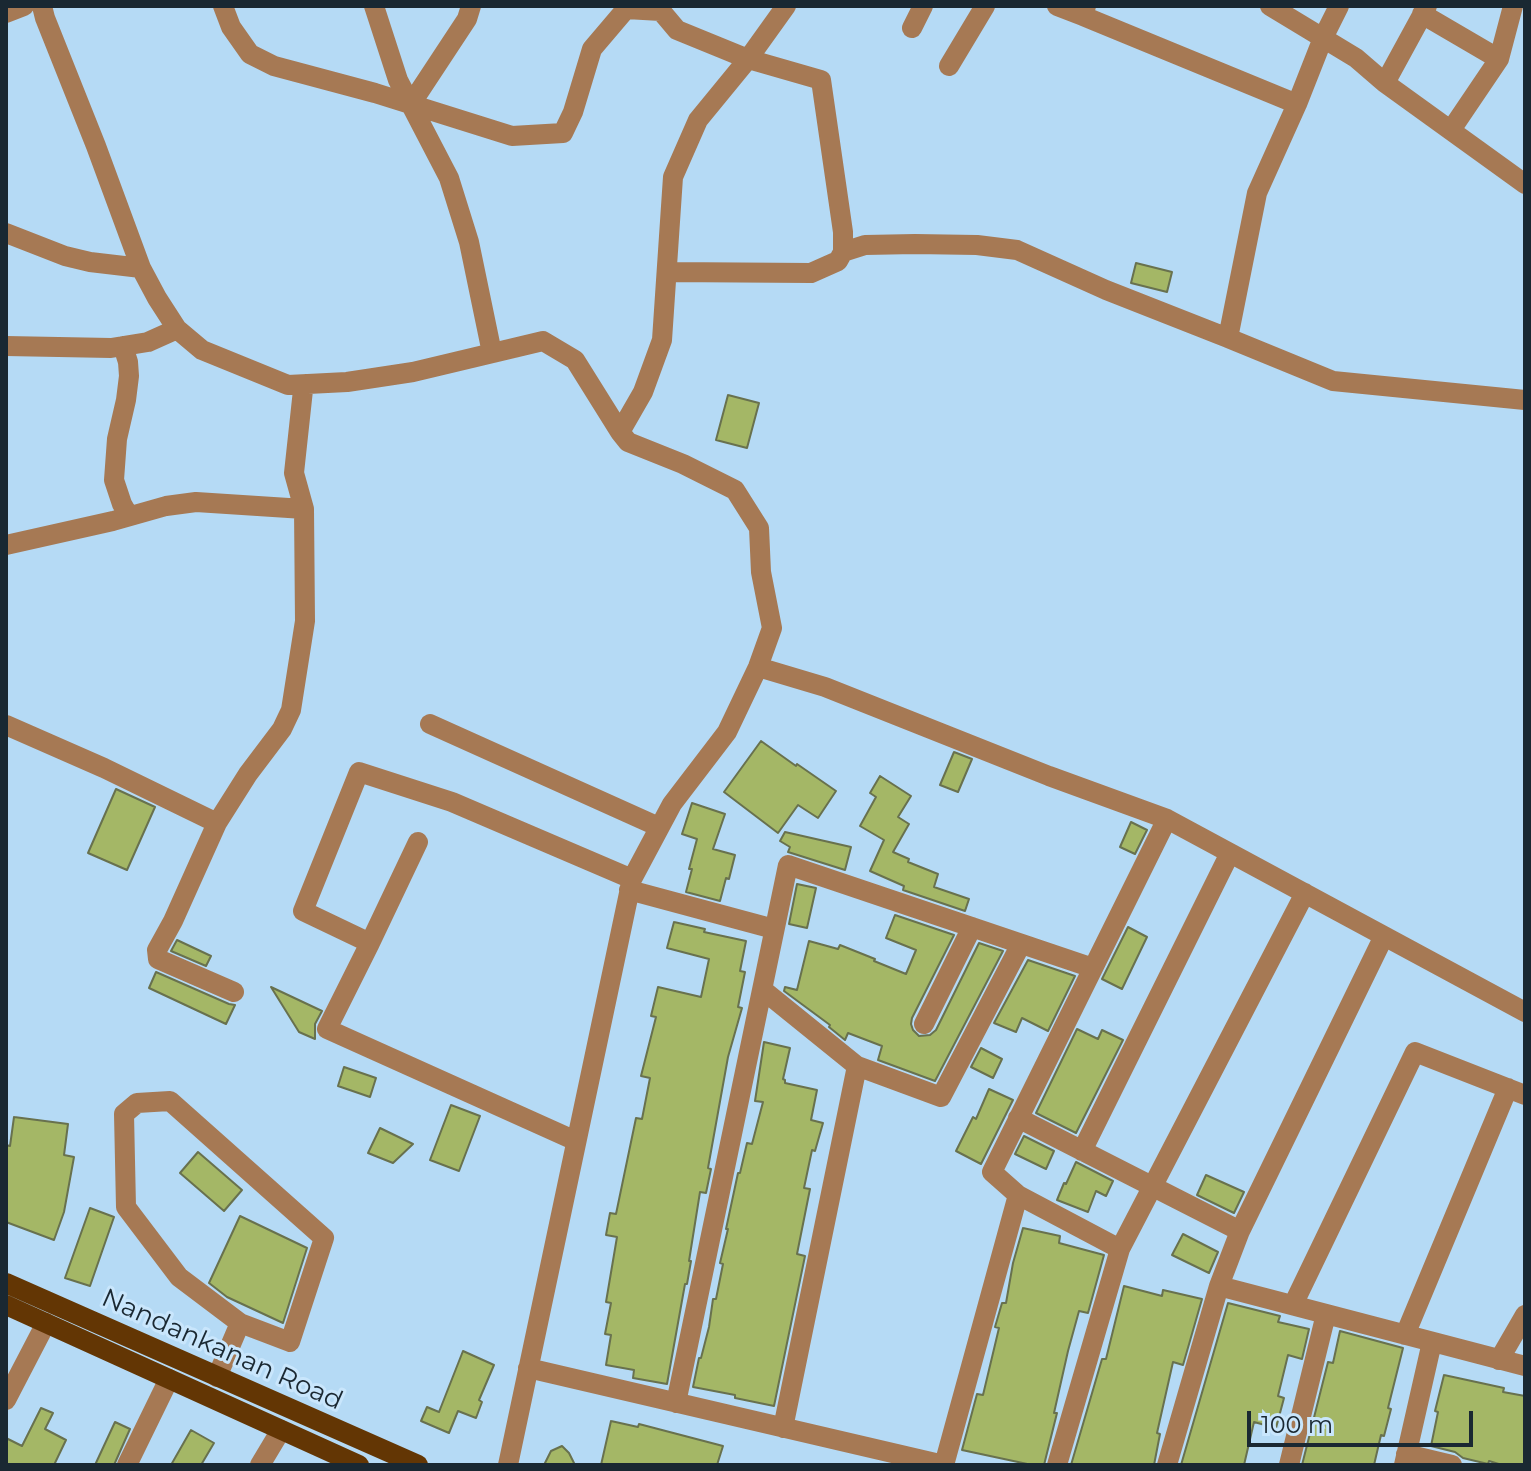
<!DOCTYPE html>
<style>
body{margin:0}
#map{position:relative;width:1531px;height:1471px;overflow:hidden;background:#b5daf5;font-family:Montserrat,sans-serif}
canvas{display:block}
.frame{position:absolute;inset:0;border:8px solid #1a2832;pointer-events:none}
.scale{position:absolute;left:1247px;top:1411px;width:226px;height:36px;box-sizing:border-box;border:4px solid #1a2832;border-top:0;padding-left:10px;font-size:24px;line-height:28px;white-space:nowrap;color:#1a2832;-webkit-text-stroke:6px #c9e6fc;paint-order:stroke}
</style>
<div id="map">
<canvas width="1531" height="1471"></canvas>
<div class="frame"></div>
<div class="scale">100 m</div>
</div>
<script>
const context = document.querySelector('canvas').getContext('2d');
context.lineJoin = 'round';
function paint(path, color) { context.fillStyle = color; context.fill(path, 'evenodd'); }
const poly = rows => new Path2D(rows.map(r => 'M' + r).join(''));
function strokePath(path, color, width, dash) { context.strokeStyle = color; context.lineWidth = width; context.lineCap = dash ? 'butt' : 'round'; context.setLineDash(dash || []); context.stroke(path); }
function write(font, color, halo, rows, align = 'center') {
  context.font = font + ' Montserrat,sans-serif'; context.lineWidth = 6; context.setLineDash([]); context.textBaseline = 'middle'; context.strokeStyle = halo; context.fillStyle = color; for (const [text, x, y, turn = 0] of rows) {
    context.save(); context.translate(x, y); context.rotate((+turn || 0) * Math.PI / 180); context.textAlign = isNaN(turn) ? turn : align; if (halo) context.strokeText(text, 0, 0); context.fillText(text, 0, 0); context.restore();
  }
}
const building = poly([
 [1136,263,1172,272,1167,292,1131,283,1136,263],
 [728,395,759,403,747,448,716,440,728,395],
 [761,741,796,766,797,764,836,791,818,818,798,805,778,833,724,792,761,741],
 [954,752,972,759,958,792,940,785,954,752],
 [880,776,911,796,898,817,909,824,893,852,909,859,908,862,938,874,934,887,969,899,965,911,903,890,904,886,870,871,884,840,860,826,876,797,870,793,880,776],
 [116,789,155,807,127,870,88,853,116,789],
 [692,803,725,814,713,849,735,855,729,879,726,878,720,901,686,892,692,869,689,869,697,839,682,834,692,803],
 [1131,822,1147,830,1135,854,1120,847,1131,822],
 [785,832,851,847,845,870,788,852,790,847,780,841,785,832],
 [797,884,816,888,807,928,789,924,797,884],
 [895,915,954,935,912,1018,911,1024,913,1030,919,1036,930,1035,936,1030,979,943,1003,951,935,1081,878,1060,882,1046,848,1033,845,1040,829,1027,830,1025,784,991,785,987,797,990,809,941,838,949,840,945,875,959,874,961,906,974,916,950,886,938,895,915],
 [674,922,705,929,704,932,746,941,740,971,745,972,738,1007,742,1008,728,1057,708,1168,711,1169,706,1193,700,1192,689,1261,691,1261,687,1284,685,1284,667,1384,633,1378,634,1370,606,1365,611,1335,605,1334,611,1303,606,1302,617,1237,606,1235,610,1213,616,1214,636,1118,642,1119,650,1078,641,1076,656,1017,651,1016,658,987,701,997,709,959,667,948,674,922],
 [1128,927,1147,937,1122,989,1102,979,1128,927],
 [177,940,211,956,206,966,171,951,177,940],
 [1028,960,1075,976,1048,1031,1022,1018,1016,1032,994,1023,1028,960],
 [156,972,229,1004,235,1005,226,1024,149,988,156,972],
 [271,987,322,1011,315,1024,315,1039,299,1032,271,987],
 [1077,1029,1098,1039,1102,1030,1123,1040,1076,1133,1036,1113,1077,1029],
 [764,1042,790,1048,783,1079,785,1080,785,1083,817,1090,811,1120,823,1123,815,1151,812,1150,804,1188,810,1189,797,1254,805,1256,774,1406,735,1398,735,1395,693,1387,699,1358,701,1358,709,1327,713,1299,716,1299,723,1264,720,1263,728,1229,726,1229,738,1173,740,1173,747,1143,752,1144,763,1102,755,1101,764,1042],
 [981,1048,1002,1059,993,1078,971,1067,981,1048],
 [344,1067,376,1078,370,1097,338,1086,344,1067],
 [989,1089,1013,1100,981,1164,956,1151,973,1117,976,1119,989,1089],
 [451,1105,480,1116,459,1171,430,1160,451,1105],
 [14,1117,68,1124,64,1155,74,1157,64,1212,54,1240,6,1222,6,1145,10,1146,14,1117],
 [380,1128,413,1144,393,1163,368,1153,380,1128],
 [1024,1136,1054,1151,1046,1169,1015,1154,1024,1136],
 [198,1152,242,1190,224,1211,180,1173,198,1152],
 [1076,1162,1113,1181,1106,1196,1096,1191,1088,1212,1057,1200,1064,1183,1066,1184,1076,1162],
 [1206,1175,1244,1192,1234,1213,1197,1195,1206,1175],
 [90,1208,114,1217,90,1286,65,1278,90,1208],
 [240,1216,307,1248,283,1323,227,1297,209,1283,240,1216],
 [1023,1228,1060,1236,1059,1243,1104,1255,1088,1313,1079,1311,1068,1351,1054,1413,1057,1413,1044,1465,1032,1465,962,1450,977,1394,983,1395,999,1328,995,1327,1002,1303,1006,1303,1013,1263,1023,1228],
 [1183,1234,1218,1252,1209,1273,1172,1255,1183,1234],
 [1124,1286,1162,1296,1163,1290,1202,1299,1183,1365,1173,1362,1157,1433,1160,1434,1154,1465,1071,1465,1102,1359,1106,1359,1124,1286],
 [1228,1303,1280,1316,1278,1322,1309,1329,1302,1359,1288,1355,1278,1396,1284,1398,1276,1428,1254,1422,1244,1465,1181,1465,1228,1303],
 [1340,1331,1403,1348,1388,1408,1391,1409,1384,1436,1381,1435,1374,1465,1302,1465,1328,1362,1333,1363,1340,1331],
 [463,1351,494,1365,479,1400,482,1402,476,1418,458,1411,449,1433,421,1421,427,1407,439,1412,463,1351],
 [1444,1375,1504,1388,1503,1392,1525,1396,1524,1465,1502,1465,1489,1461,1488,1464,1463,1458,1455,1452,1431,1446,1438,1412,1435,1411,1444,1375],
 [41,1408,53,1413,45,1429,66,1440,54,1465,6,1465,6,1438,22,1446,41,1408],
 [611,1421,638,1427,639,1424,723,1446,717,1465,601,1465,611,1421],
 [115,1422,130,1429,114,1465,95,1465,115,1422],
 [191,1430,214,1443,201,1465,171,1465,191,1430],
 [562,1446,569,1453,575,1465,544,1465,551,1451,562,1446]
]);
const minor = poly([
 [42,6,45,18,96,146,141,268,157,298,177,329,202,350,288,385,347,382,413,372,543,341,575,360,620,432],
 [223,6,231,27,250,54,274,66,375,93,512,136,563,133,573,112,592,49,626,9,661,11,677,30,748,59,821,80,843,232,843,252,838,261,811,273,667,272],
 [374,6,398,80,449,178,469,242,492,353],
 [1057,6,1083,16],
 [1086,6,1083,16,1297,104],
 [1270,6,1356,58,1385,83,1525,184],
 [1339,6,1323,38,1297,104,1257,193,1228,338,1333,381,1525,400],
 [6,13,24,6],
 [1422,14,1499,59],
 [912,28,923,6],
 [949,66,985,6],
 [1385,83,1427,6],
 [411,104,467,19,471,6],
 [1451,130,1499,59,1513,6],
 [6,233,65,256,90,262,141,268],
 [843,252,865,245,915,244,977,245,1017,250,1106,290,1228,338],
 [6,346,111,348,148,342,177,329],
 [123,346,128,362,129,376,126,400,117,439,114,480,122,504,129,516],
 [6,545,113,521,166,506,196,502,304,509,294,473,303,390,306,384],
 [758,667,825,687,1049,776,1167,819,1525,1012],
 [430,724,659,827],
 [6,725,104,768,217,823],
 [629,890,774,929],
 [370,943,418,842],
 [763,990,857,1066,941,1097,1021,944],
 [234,992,158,959,157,950,173,921,217,823,248,774,282,729,291,710,305,621,304,509],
 [924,1024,972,927],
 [1018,1118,1240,1231],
 [576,1141,327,1029,370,943,303,911,359,772,452,802,632,879],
 [1082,1151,1230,853],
 [1018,1195,1120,1249,1305,893],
 [1219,1286,1525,1366],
 [1293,1305,1415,1052,1525,1095],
 [1405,1335,1508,1088],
 [1499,1360,1525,1315],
 [528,1368,944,1465,1018,1195,992,1172,1167,819],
 [217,1377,240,1323,179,1277,126,1207,124,1114,137,1103,170,1101,324,1238,290,1342,240,1323],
 [6,1400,46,1323],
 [676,1403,788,865,1093,968],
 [783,1428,857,1066],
 [1406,1454,1452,1465],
 [127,1465,169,1379],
 [260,1465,281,1430],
 [508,1465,632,879,672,804,727,732,758,667,772,628,761,572,759,528,735,490,683,464,628,442,620,432,643,392,662,340,673,177,698,120,748,59,786,6],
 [1057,1465,1120,1249],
 [1167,1465,1219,1286,1240,1231,1384,936],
 [1289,1465,1326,1314],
 [1404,1465,1432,1342]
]);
const major = poly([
 [6,1283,418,1465],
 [6,1305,359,1465]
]);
const streetNames = [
 ["Nandankanan Road",222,1350,24]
];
paint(building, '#a4b766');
strokePath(building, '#68714e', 2);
strokePath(minor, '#a67954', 20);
strokePath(major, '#633604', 20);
write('26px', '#1a2832', '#c9e6fc', streetNames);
</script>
